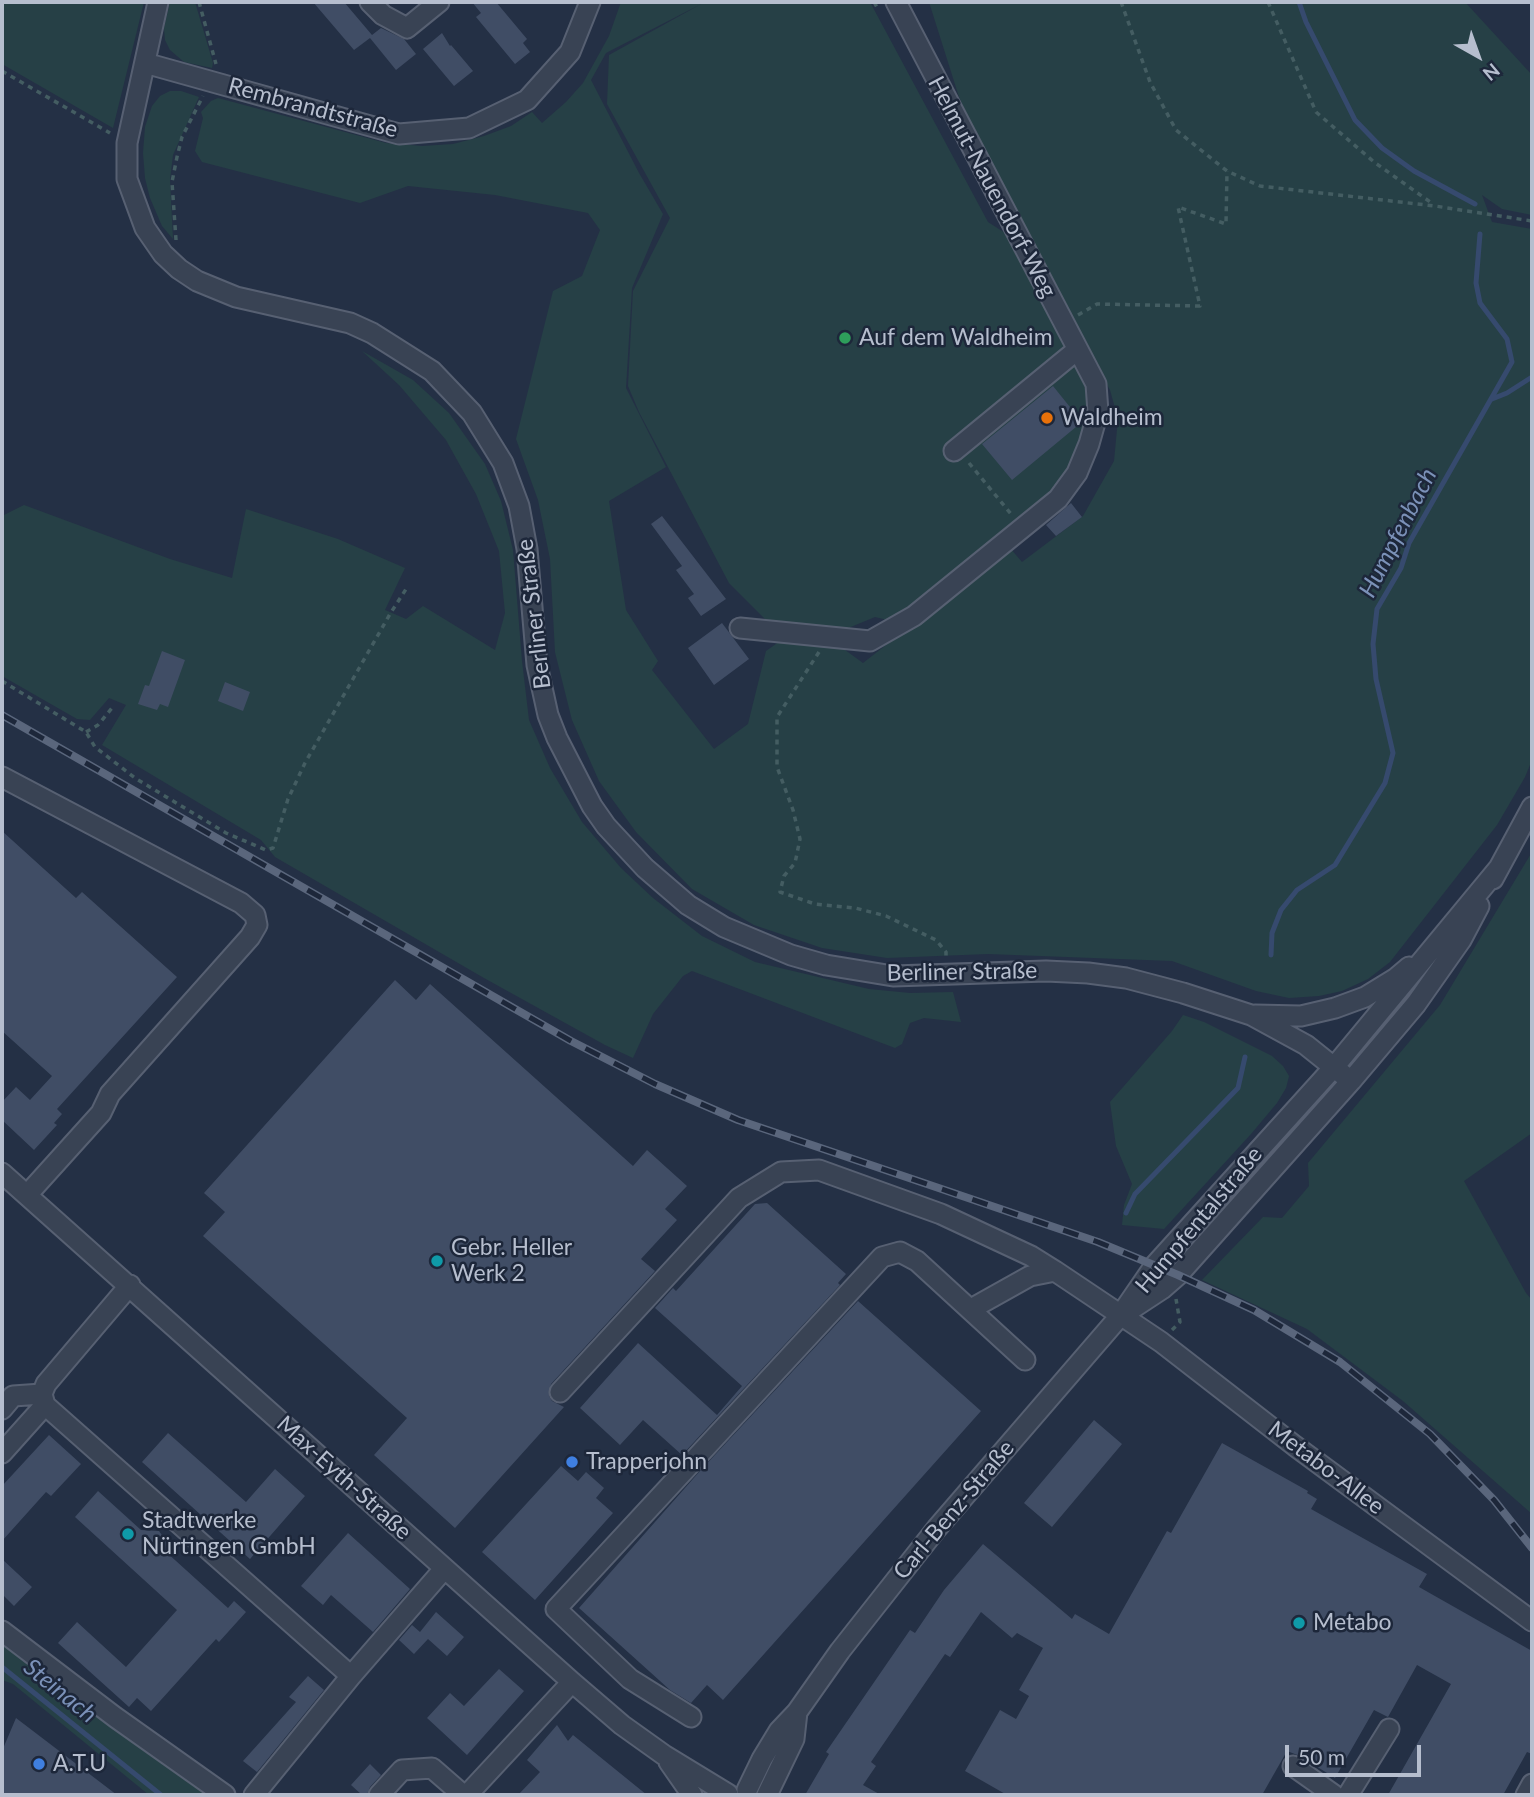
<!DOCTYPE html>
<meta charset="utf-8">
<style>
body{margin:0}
#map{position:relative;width:1534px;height:1797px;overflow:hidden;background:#243045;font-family:Lato,sans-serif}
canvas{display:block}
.frame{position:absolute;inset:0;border:4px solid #b6bece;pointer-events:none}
.north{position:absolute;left:1443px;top:21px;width:70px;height:70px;-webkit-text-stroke:5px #1d273a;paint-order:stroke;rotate:140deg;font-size:19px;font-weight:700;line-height:28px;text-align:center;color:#b6bece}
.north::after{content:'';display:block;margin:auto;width:24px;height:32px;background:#b6bece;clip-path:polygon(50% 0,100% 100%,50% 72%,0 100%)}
.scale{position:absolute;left:1285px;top:1745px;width:136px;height:32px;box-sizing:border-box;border:4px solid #b6bece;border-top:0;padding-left:9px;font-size:21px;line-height:24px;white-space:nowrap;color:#b6bece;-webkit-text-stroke:5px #1d273a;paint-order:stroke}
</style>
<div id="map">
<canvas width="1534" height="1797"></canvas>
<div class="frame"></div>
<div class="north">N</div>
<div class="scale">50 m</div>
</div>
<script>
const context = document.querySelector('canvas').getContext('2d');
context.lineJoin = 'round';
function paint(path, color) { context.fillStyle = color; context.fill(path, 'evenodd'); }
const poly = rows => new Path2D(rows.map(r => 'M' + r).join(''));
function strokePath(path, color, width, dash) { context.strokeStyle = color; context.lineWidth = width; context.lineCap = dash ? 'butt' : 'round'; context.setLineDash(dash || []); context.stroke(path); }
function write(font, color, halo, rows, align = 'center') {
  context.font = font + ' Lato,sans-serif'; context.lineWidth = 5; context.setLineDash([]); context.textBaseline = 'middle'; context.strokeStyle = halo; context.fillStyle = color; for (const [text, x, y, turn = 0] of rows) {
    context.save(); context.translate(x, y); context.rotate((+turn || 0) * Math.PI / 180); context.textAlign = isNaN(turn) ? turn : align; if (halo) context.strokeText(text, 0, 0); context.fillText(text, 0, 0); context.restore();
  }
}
const green = poly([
 [2,2,144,2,113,128,2,64],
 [170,2,195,2,213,63,212,68,184,62,170,50,165,40,164,28],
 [621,2,870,2,988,222,1005,233,1090,395,1091,415,1079,452,1051,494,896,622,875,617,841,631,769,623,729,583,639,412,628,386,633,291,670,218,607,104,609,55,703,3,606,53,591,80,639,173,663,214,632,288,626,388,666,467,609,501,626,610,658,661,652,670,714,749,748,724,766,651,783,639,834,642,863,663,1010,548,1022,562,1083,516,1114,461,1118,419,1110,390,1001,197,959,97,929,2,1465,2,1532,75,1532,215,1502,209,1482,195,1492,222,1532,229,1532,760,1525,777,1497,825,1390,962,1368,979,1342,991,1319,996,1289,998,1256,991,1172,961,988,954,887,958,822,948,754,925,692,889,636,832,599,781,572,720,555,652,550,559,538,500,516,439,553,291,582,276,600,230,588,213,495,195,408,186,360,203,202,162,195,151,203,118,201,112,211,101,218,98,386,143,422,146,453,144,484,136,511,126,532,112,542,123,566,102,583,83,609,36],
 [170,91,181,91,199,97,173,155,170,180,173,239,162,226,150,198,145,178,143,153,145,127,152,106,160,96],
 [362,351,413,380,449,413,485,464,501,501,513,550,522,661,529,720,550,768,582,822,621,868,653,898,702,936,755,962,869,989,910,993,953,992,961,1022,924,1018,910,1023,902,1044,895,1048,692,971,683,976,653,1014,633,1058,605,1045,484,978,275,857,261,840,102,745,126,705,109,698,90,720,77,719,2,676,2,516,24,505,170,559,232,578,246,509,338,539,405,568,385,610,406,619,423,606,495,650,505,613,499,551,476,494,446,440,399,385],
 [1532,852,1532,1133,1464,1181,1526,1293,1532,1300,1532,1514,1403,1401,1307,1329,1202,1280,1263,1217,1282,1218,1309,1186,1308,1163,1440,1005],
 [1183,1015,1204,1022,1272,1056,1283,1066,1289,1076,1286,1088,1277,1103,1251,1134,1164,1229,1122,1225,1124,1205,1132,1184,1116,1146,1110,1102,1172,1031],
 [2,1643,210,1795,149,1795,13,1684,2,1680]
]);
const stream = poly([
 [1299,2,1306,22,1355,120,1382,148,1414,171,1475,204],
 [1492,399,1507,393,1532,377],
 [1271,955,1272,933,1281,910,1297,890,1335,865,1385,783,1393,753,1376,679,1373,644,1377,609,1401,568,1409,543,1512,362,1507,339,1480,303,1476,283,1480,234],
 [1126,1213,1135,1194,1238,1088,1245,1057],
 [2,1667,161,1795]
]);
const building = poly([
 [313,2,344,2,372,35,381,28,404,39,416,54,396,70,370,38,354,50],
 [472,2,496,2,527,39,523,43,530,52,515,64,476,17,481,13],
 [442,33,450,46,451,45,473,71,454,86,423,49],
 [1053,386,1082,422,1012,480,982,444],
 [1071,503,1082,517,1056,536,1046,525],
 [662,516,726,599,701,616,688,598,694,594,676,570,682,566,651,524],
 [722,623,749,659,714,685,688,648],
 [162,651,185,660,168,707,160,704,157,710,138,704,145,685,149,686],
 [225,682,250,692,243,711,218,701],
 [2,831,76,898,82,892,177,977,57,1109,62,1114,54,1123,57,1125,34,1150,2,1120,2,1102,16,1087,30,1100,52,1076,2,1031],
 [395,980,416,1000,430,984,633,1166,647,1150,687,1186,665,1209,677,1220,641,1259,655,1271,551,1384,549,1396,552,1401,564,1407,455,1528,374,1455,407,1418,203,1236,225,1212,204,1193],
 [767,1203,846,1274,838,1283,840,1285,682,1455,643,1420,620,1445,580,1408,638,1343,717,1415,742,1386,655,1308,673,1288,676,1291,755,1204],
 [858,1301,981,1411,723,1700,707,1685,691,1703,670,1690,579,1608,700,1471],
 [1094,1420,1122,1444,1052,1527,1024,1503],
 [168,1433,246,1502,275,1469,305,1496,250,1559,142,1462],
 [49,1435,81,1464,51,1496,46,1492,2,1541,2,1486],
 [1222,1443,1308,1491,1307,1493,1317,1499,1311,1509,1427,1574,1419,1587,1532,1651,1532,1754,1527,1752,1503,1795,1388,1795,1451,1684,1417,1665,1388,1717,1374,1710,1335,1778,1300,1756,1287,1751,1262,1795,1007,1795,965,1771,1000,1710,1016,1719,1029,1696,1019,1690,1043,1648,1017,1633,1012,1638,981,1612,950,1657,945,1654,871,1762,876,1766,863,1785,881,1795,805,1795,829,1754,826,1752,910,1630,915,1633,944,1590,983,1544,1072,1619,1075,1614,1109,1634,1167,1531,1171,1533],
 [561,1466,578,1481,586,1472,604,1488,596,1498,613,1513,535,1600,482,1552],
 [98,1491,141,1530,159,1531,166,1541,165,1551,228,1608,234,1601,246,1612,219,1642,216,1639,151,1711,137,1698,129,1707,58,1643,77,1622,126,1667,177,1610,75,1517],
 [348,1533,410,1589,373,1632,331,1595,323,1605,301,1586],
 [2,1559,32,1587,14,1606,2,1594],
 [436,1612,464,1637,447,1656,428,1639,414,1654,399,1640,412,1625,420,1632],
 [499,1669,524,1691,467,1755,427,1718,450,1693,464,1706],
 [308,1676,324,1690,257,1772,243,1761,296,1702,289,1697],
 [16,1718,117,1795,2,1795,2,1751],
 [557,1725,568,1741,573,1735,647,1795,518,1795,540,1772,527,1760],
 [370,1764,381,1775,370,1787,367,1795,362,1795,351,1785]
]);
const path = poly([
 [199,2,216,64],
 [874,2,878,9],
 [1121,2,1150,82,1176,130,1227,171,1260,186,1435,206,1532,221],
 [1268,2,1316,112,1374,162,1433,204],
 [2,71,110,133],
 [176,240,172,182,177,157,182,137,203,96],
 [1078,315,1097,304,1200,306,1178,207,1226,224,1227,171],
 [969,463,1011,514],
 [819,652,777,717,777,767,793,810,800,839,795,863,784,876,780,892,815,904,855,908,886,916,936,940,946,952,946,958],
 [2,681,86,732,95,747,135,778,226,833,266,850,273,848,288,799,305,763,390,614,408,586],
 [86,732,98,725,112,708],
 [1172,1330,1180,1322,1176,1299]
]);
const minor = poly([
 [158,2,127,143,127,179,145,228,163,254,179,269,197,281,236,297,350,323,372,333,432,371,472,413,503,463,519,506,527,549,537,665,548,715,557,738,592,806,606,826,645,868,688,905,724,927,791,955,826,965,893,976,1046,971,1088,973,1126,978,1183,993,1251,1015,1306,1045,1351,1081],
 [370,2,383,15,407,28,439,2],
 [145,63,399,134,469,128,527,100,570,52,590,2],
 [954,451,1077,350],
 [740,628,870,641,914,616,1058,499,1077,473,1089,444,1098,412,1096,384,896,2],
 [2,777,241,903,255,915,257,925,250,937,110,1094,101,1113,27,1195],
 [1493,879,1532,807],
 [1255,1015,1301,1016,1335,1008,1365,997,1396,978,1409,967],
 [2,1173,572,1682,622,1725,664,1755,728,1794],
 [130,1285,46,1384,42,1394,45,1405,351,1676],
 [971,1309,1030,1276,1055,1271],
 [1127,1312,1162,1289,1178,1275,1351,1081,1416,1004,1461,940,1479,906],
 [560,1392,739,1198,781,1172,819,1170,941,1214,1031,1256,1055,1271,1161,1342,1295,1446,1532,1621],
 [2,1409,13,1396,42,1394],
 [2,1453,45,1405],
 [2,1631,115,1717,225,1795],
 [691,1717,630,1679,556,1609,882,1257,900,1252,917,1261,1025,1360],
 [669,1762,692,1795],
 [1293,1766,1334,1795],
 [747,1790,762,1759,779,1731,797,1712,840,1651,937,1528,1120,1316,1155,1265,1335,1066,1498,869],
 [254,1795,351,1676,444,1569],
 [379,1795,402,1770,432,1768,463,1795],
 [467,1795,572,1682],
 [767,1795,794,1739,797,1712],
 [1348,1795,1389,1729],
 [1526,1795,1532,1784]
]);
const rail = poly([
 [2,715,571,1041,655,1084,738,1120,1098,1242,1178,1275,1254,1310,1340,1362,1430,1434,1494,1500,1532,1548]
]);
const markers = [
 [845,338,7,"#2e9e5b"],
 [1047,418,7,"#e8710a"],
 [437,1261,7,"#0f9aa8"],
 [572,1462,7,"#3f7fe0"],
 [128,1534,7,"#0f9aa8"],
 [1299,1623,7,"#0f9aa8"],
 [39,1764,7,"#3f7fe0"]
];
const streetNames = [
 ["Rembrandtstraße",313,108,15],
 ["Helmut-Nauendorf-Weg",992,187,62],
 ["Berliner Straße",534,614,-97],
 ["Berliner Straße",962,972,-1],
 ["Humpfentalstraße",1199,1220,-50],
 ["Metabo-Allee",1326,1468,37],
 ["Max-Eyth-Straße",344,1478,42],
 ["Carl-Benz-Straße",954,1510,-50]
];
const poiNames = [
 ["Auf dem Waldheim",859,338],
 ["Waldheim",1061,418],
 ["Gebr. Heller",451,1248],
 ["Werk 2",451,1274],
 ["Trapperjohn",586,1462],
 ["Stadtwerke",142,1521],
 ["Nürtingen GmbH",142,1547],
 ["Metabo",1313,1623],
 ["A.T.U",53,1764]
];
const waterNames = [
 ["Humpfenbach",1398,533,-63],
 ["Steinach",60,1691,39]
];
paint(green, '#264046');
strokePath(stream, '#364a6e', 5);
paint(building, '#404d65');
strokePath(minor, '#576072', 23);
strokePath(path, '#445d62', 3.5, [5, 5]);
strokePath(minor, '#394354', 19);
strokePath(rail, '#5a667c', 8);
strokePath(rail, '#1d273a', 5, [16]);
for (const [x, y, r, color] of markers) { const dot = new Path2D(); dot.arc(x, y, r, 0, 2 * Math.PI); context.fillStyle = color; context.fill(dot); strokePath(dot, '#1d273a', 2.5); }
write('23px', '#b6bece', '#1d273a', streetNames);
write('23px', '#b6bece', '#1d273a', poiNames, 'left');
write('italic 24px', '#7b91b8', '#1d273a', waterNames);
</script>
